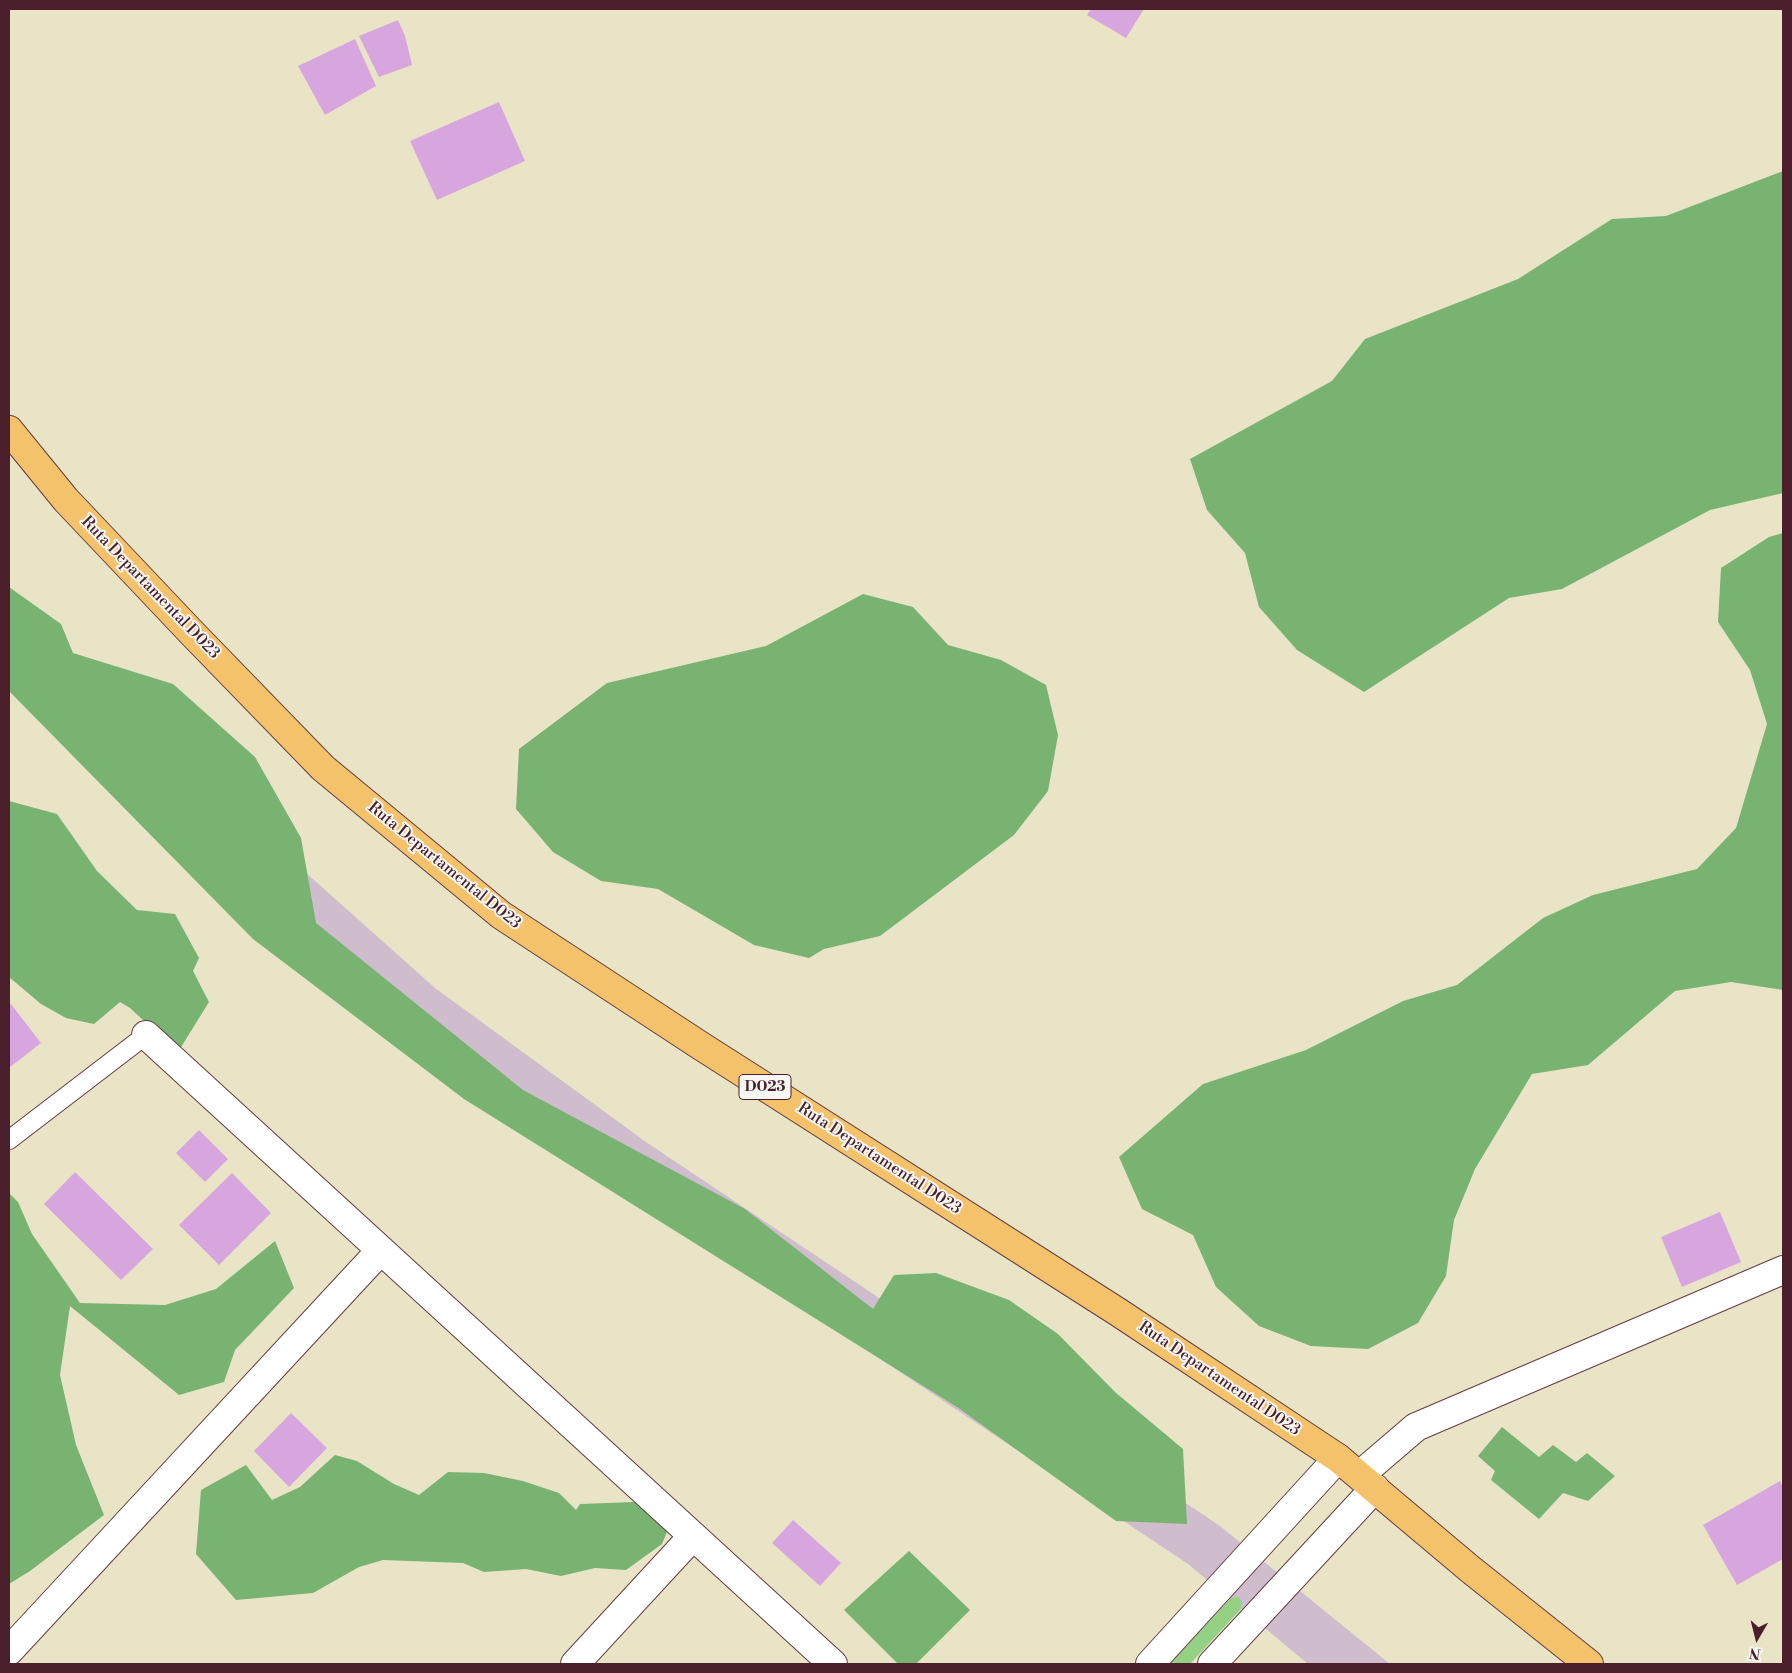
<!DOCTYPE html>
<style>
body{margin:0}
#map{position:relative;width:1792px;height:1673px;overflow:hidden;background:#e9e4c6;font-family:"Libre Bodoni",serif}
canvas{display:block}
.frame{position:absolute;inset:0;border:10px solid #4a1f2b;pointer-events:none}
.north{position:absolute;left:1732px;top:1613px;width:50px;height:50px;-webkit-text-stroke:4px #f6f6f2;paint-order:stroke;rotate:188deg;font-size:14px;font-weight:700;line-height:20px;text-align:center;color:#4a1f2b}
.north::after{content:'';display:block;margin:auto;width:18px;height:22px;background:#4a1f2b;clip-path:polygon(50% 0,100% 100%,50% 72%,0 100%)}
</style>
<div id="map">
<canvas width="1792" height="1673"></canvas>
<div class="frame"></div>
<div class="north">N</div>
</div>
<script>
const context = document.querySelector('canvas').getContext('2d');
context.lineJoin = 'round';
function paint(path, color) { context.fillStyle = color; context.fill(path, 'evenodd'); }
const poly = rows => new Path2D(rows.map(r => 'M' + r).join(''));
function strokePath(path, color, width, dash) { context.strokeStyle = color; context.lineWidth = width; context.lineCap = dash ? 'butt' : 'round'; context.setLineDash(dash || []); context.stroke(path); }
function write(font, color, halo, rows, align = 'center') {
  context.font = font + ' "Libre Bodoni",serif'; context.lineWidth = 4; context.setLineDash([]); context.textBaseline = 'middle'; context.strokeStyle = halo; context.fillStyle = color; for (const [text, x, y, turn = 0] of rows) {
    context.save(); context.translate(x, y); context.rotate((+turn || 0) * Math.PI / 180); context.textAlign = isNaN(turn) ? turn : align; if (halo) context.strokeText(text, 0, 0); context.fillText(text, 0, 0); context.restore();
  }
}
const industrial = poly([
 [9,606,16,614,435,988,646,1142,1220,1526,1390,1664,1308,1664,1188,1564,618,1184,397,1024,9,679]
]);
const green = poly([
 [1234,1597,1238,1597,1242,1601,1241,1609,1190,1664,1170,1664,1230,1599]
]);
const forest = poly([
 [1783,171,1783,493,1710,510,1562,589,1509,598,1364,692,1297,650,1259,607,1245,553,1207,510,1190,459,1332,381,1365,339,1518,279,1612,219,1666,216],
 [1783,533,1783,990,1731,982,1675,991,1588,1065,1532,1074,1475,1169,1454,1220,1446,1276,1418,1323,1368,1349,1311,1346,1259,1326,1216,1287,1193,1235,1142,1209,1119,1157,1203,1084,1306,1050,1403,1001,1457,985,1543,918,1593,895,1697,869,1736,828,1767,724,1750,670,1718,622,1721,568,1769,537],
 [9,587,61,624,73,653,173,684,255,757,301,838,316,923,523,1090,745,1209,873,1309,894,1275,936,1273,1009,1300,1058,1334,1115,1392,1183,1449,1187,1524,1116,1521,957,1407,464,1099,253,939,9,691],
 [863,594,913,607,948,645,1001,660,1046,685,1058,735,1048,791,1014,835,880,936,824,949,809,958,754,945,658,889,601,881,553,852,516,809,519,749,607,683,766,646],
 [9,801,57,814,97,871,137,910,175,914,199,958,193,971,209,1002,178,1052,130,1008,120,1002,94,1024,66,1018,41,1004,9,977],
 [9,1193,18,1202,32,1234,80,1303,165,1305,216,1289,275,1241,294,1288,235,1350,224,1382,179,1395,70,1306,60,1375,76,1445,104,1515,30,1571,9,1584],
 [1502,1427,1539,1457,1553,1445,1576,1462,1587,1453,1615,1476,1588,1501,1563,1493,1539,1519,1491,1480,1495,1471,1478,1456],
 [335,1455,357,1461,394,1484,419,1495,448,1472,484,1473,523,1481,559,1493,576,1510,580,1504,634,1502,671,1522,662,1544,626,1570,595,1568,561,1576,526,1569,484,1572,463,1563,383,1560,359,1567,313,1593,236,1600,196,1554,201,1490,246,1465,272,1500,300,1487],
 [909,1551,970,1610,916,1664,898,1664,844,1610]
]);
const building = poly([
 [1091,9,1144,9,1126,38,1087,15],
 [398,20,405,36,412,65,379,77,359,36],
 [355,39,376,86,325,115,298,66],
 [499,102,525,161,437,200,410,141],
 [11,1004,41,1043,9,1068,9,1006],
 [199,1130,228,1159,205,1182,176,1153],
 [75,1172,153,1249,121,1280,44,1204],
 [232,1173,271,1213,219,1265,179,1225],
 [1720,1212,1741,1262,1682,1287,1661,1237],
 [291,1413,327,1448,289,1487,254,1451],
 [1780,1481,1783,1487,1783,1559,1737,1585,1703,1525],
 [793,1520,841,1563,820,1586,772,1543]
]);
const service = poly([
 [9,1140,146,1035]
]);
const minor = poly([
 [146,1035,833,1664],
 [1360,1475,1416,1427,1783,1270],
 [9,1651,381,1250],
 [575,1664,693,1536],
 [1150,1664,1338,1458],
 [1212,1664,1375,1488]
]);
const primary = poly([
 [9,430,66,500,191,632,323,768,501,915,701,1046,1118,1312,1338,1458,1470,1569,1589,1664]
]);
const shields = [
 [765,1087,52]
];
const shieldNames = [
 ["D023",765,1087]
];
const streetNames = [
 ["Ruta Departamental D023",150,588,46],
 ["Ruta Departamental D023",444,866,39],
 ["Ruta Departamental D023",879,1159,33],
 ["Ruta Departamental D023",1219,1379,34]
];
paint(industrial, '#cfbdce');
paint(green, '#95d185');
paint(forest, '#78b372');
paint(building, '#d8a6df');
strokePath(service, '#623d42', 20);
strokePath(minor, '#623d42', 30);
strokePath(primary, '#623d42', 30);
strokePath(service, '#fff', 18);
strokePath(minor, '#fff', 28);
strokePath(primary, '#f4c26a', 28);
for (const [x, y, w] of shields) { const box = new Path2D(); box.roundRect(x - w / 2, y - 12.5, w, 25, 4); context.fillStyle = '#f6f6f2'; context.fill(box); strokePath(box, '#4a1f2b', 1); }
write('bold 15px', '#4a1f2b', null, shieldNames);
write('16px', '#4a1f2b', '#f6f6f2', streetNames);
</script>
